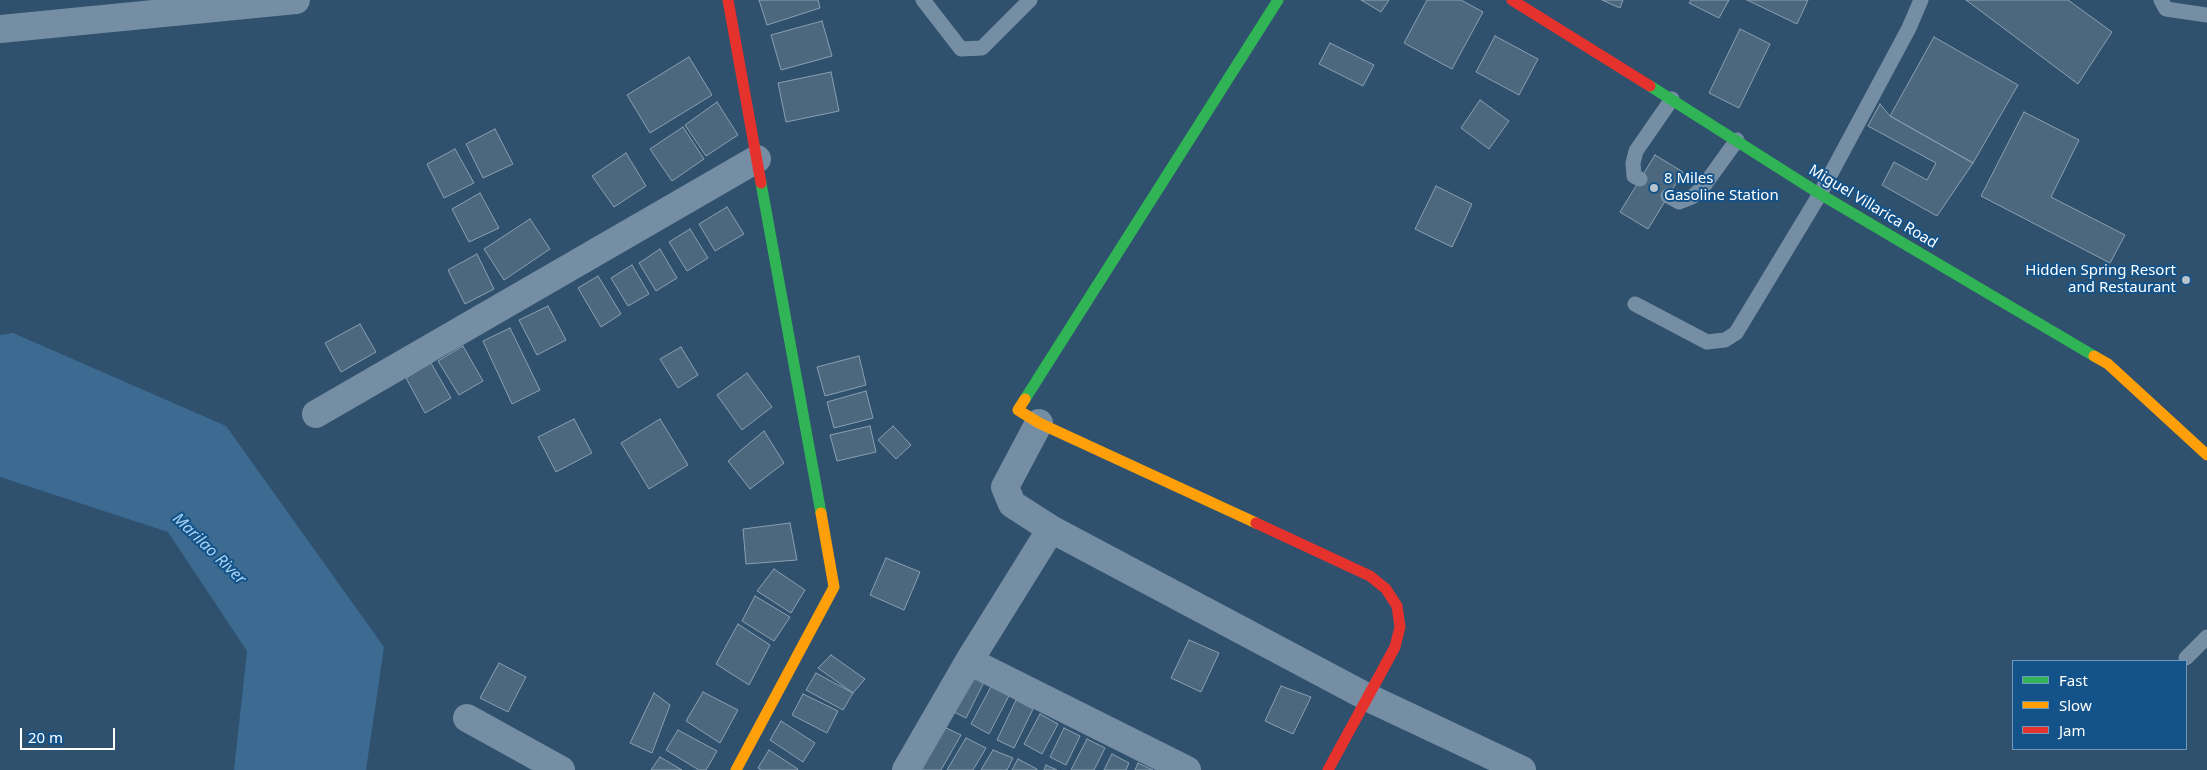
<!DOCTYPE html>
<style>
body{margin:0}
#map{position:relative;width:2207px;height:770px;overflow:hidden;background:#2f516e;font-family:"Noto Sans",sans-serif}
canvas{display:block}
.legend{position:absolute;left:2012px;top:660px;width:175px;height:90px;box-sizing:border-box;background:#145389;border:1px solid #7298b8;margin:0;padding:6px 9px;list-style:none;font-size:15px;color:#fff}
.legend li{display:flex;align-items:center;gap:10px;height:25px}
.legend b{width:25px;border:1px solid #7298b8}
.scale{position:absolute;left:20px;top:728px;width:95px;height:22px;box-sizing:border-box;border:2px solid #fff;border-top:0;padding-left:6px;font-size:15px;line-height:18px;white-space:nowrap;color:#fff;-webkit-text-stroke:4px #145389;paint-order:stroke}
</style>
<div id="map">
<canvas width="2207" height="770"></canvas>
<ul class="legend">
<li><b style="height:6px;background:#30b455"></b>Fast</li>
<li><b style="height:6px;background:#ff9f0a"></b>Slow</li>
<li><b style="height:6px;background:#e5322d"></b>Jam</li>
</ul>
<div class="scale">20 m</div>
</div>
<script>
const context = document.querySelector('canvas').getContext('2d');
context.lineJoin = 'round';
function paint(path, color) { context.fillStyle = color; context.fill(path, 'evenodd'); }
const poly = rows => new Path2D(rows.map(r => 'M' + r).join(''));
function strokePath(path, color, width, dash) { context.strokeStyle = color; context.lineWidth = width; context.lineCap = dash ? 'butt' : 'round'; context.setLineDash(dash || []); context.stroke(path); }
function write(font, color, halo, rows, align = 'center') {
  context.font = font + ' "Noto Sans",sans-serif'; context.lineWidth = 4; context.setLineDash([]); context.textBaseline = 'middle'; context.strokeStyle = halo; context.fillStyle = color; for (const [text, x, y, turn = 0] of rows) {
    context.save(); context.translate(x, y); context.rotate((+turn || 0) * Math.PI / 180); context.textAlign = isNaN(turn) ? turn : align; if (halo) context.strokeText(text, 0, 0); context.fillText(text, 0, 0); context.restore();
  }
}
const water = poly([
 [13,333,226,426,384,647,366,770,234,770,247,651,168,532,0,477,0,335]
]);
const building = poly([
 [759,0,818,0,820,8,767,25,759,0],
 [1361,0,1389,0,1381,12,1361,0],
 [1427,0,1461,0,1483,12,1452,69,1404,43,1427,0],
 [1602,0,1623,0,1620,8,1602,0],
 [1691,0,1729,0,1719,18,1689,3,1691,0],
 [1747,0,1808,0,1797,24,1747,0],
 [1966,0,2068,0,2112,32,2078,84,1966,0],
 [822,21,832,56,781,70,771,35,822,21],
 [1740,29,1770,44,1739,108,1709,93,1740,29],
 [1495,36,1538,59,1519,95,1476,72,1495,36],
 [1934,37,2018,85,1973,163,1890,116,1934,37],
 [1330,43,1374,65,1363,86,1319,64,1330,43],
 [689,57,712,95,650,133,627,95,689,57],
 [831,72,839,111,786,122,778,83,831,72],
 [1480,100,1509,121,1489,149,1461,128,1480,100],
 [717,102,738,135,706,156,685,125,717,102],
 [1880,104,1890,116,1973,163,1937,216,1882,185,1894,162,1927,180,1936,163,1868,126,1880,104],
 [2024,112,2079,140,2051,197,2125,235,2110,263,1981,196,2024,112],
 [683,127,704,159,672,181,650,149,683,127],
 [495,129,513,164,483,178,466,144,495,129],
 [455,149,474,183,444,198,427,164,455,149],
 [626,153,646,186,614,207,592,176,626,153],
 [1655,155,1683,172,1648,229,1620,212,1655,155],
 [1436,186,1472,204,1452,247,1415,229,1436,186],
 [480,193,499,228,469,242,452,209,480,193],
 [727,207,744,234,715,251,699,224,727,207],
 [530,219,550,249,504,280,484,249,530,219],
 [690,229,708,258,687,271,669,242,690,229],
 [660,249,677,278,656,291,639,263,660,249],
 [477,254,494,289,465,304,448,270,477,254],
 [632,265,649,294,628,306,611,278,632,265],
 [598,276,621,314,601,327,578,288,598,276],
 [548,306,566,340,537,355,519,320,548,306],
 [360,324,376,352,341,372,325,343,360,324],
 [510,328,540,390,512,404,483,341,510,328],
 [463,346,483,381,459,395,438,361,463,346],
 [681,347,698,375,678,388,660,359,681,347],
 [859,356,866,385,825,396,817,367,859,356],
 [431,363,451,398,425,413,406,378,431,363],
 [747,373,772,407,742,430,717,395,747,373],
 [866,391,873,418,834,428,827,402,866,391],
 [574,419,592,453,556,472,538,437,574,419],
 [660,419,688,465,649,489,621,443,660,419],
 [870,426,876,452,837,461,830,435,870,426],
 [893,426,911,445,896,459,878,440,893,426],
 [764,431,784,463,750,489,728,461,764,431],
 [790,523,797,560,746,564,743,529,790,523],
 [886,558,920,572,904,610,870,595,886,558],
 [774,569,805,590,791,613,757,591,774,569],
 [755,596,790,617,774,641,742,621,755,596],
 [738,624,770,645,749,685,716,664,738,624],
 [1189,640,1219,653,1201,692,1171,678,1189,640],
 [831,655,865,679,853,693,818,668,831,655],
 [499,663,526,677,508,712,480,698,499,663],
 [969,667,987,676,966,718,948,709,969,667],
 [816,673,853,693,843,710,806,690,816,673],
 [994,681,1012,690,989,734,971,724,994,681],
 [1281,686,1311,697,1293,734,1265,721,1281,686],
 [703,692,738,710,720,743,686,721,703,692],
 [654,693,670,705,652,753,630,743,654,693],
 [803,694,838,711,827,733,792,715,803,694],
 [1016,700,1033,709,1014,748,997,740,1016,700],
 [1040,714,1058,724,1042,754,1024,744,1040,714],
 [781,721,815,743,803,762,770,740,781,721],
 [940,725,961,735,941,770,914,770,940,725],
 [1064,728,1080,736,1066,765,1050,757,1064,728],
 [678,730,717,751,706,770,699,770,666,750,678,730],
 [966,738,986,748,973,770,947,770,966,738],
 [1087,739,1105,748,1094,770,1071,770,1087,739],
 [769,750,798,769,797,770,761,770,758,768,769,750],
 [993,750,1013,758,1007,770,981,770,993,750],
 [1112,754,1129,763,1126,770,1104,770,1112,754],
 [660,757,682,770,651,770,660,757],
 [1018,759,1037,769,1037,770,1012,770,1018,759],
 [1138,763,1153,770,1135,770,1138,763],
 [1046,765,1057,770,1044,770,1046,765]
]);
const lane = poly([
 [923,0,961,49,982,48,1030,0],
 [2161,0,2166,9,2207,15],
 [1640,179,1634,176,1633,163,1636,151,1672,99],
 [1668,196,1679,202,1692,197,1703,187,1737,140],
 [1635,304,1707,342,1725,340,1736,333,1820,194,1909,28,1921,0],
 [2186,658,2207,637]
]);
const street = poly([
 [0,29,296,0],
 [316,414,757,159],
 [1051,529,1369,698,1522,770],
 [969,661,1187,770],
 [467,718,561,770],
 [906,770,969,661,1051,529,1012,504,1005,487,1039,423]
]);
const fast = poly([
 [1650,86,1820,194,2094,356],
 [761,183,821,513],
 [1025,399,1278,0]
]);
const slow = poly([
 [2094,356,2108,364,2207,455],
 [1025,399,1018,410,1039,423,1256,523],
 [736,770,834,587,821,513]
]);
const jam = poly([
 [728,0,761,183],
 [1512,0,1650,86],
 [1256,523,1370,576,1386,589,1397,606,1400,627,1395,647,1328,770]
]);
const markers = [
 [1654,188,5,"#b6c2cc"],
 [2186,280,5,"#b6c2cc"]
];
const poiNames = [
 ["8 Miles",1664,179],
 ["Gasoline Station",1664,196],
 ["Hidden Spring Resort",2176,271,"right"],
 ["and Restaurant",2176,288,"right"]
];
const streetNames = [
 ["Miguel Villarica Road",1873,207,31]
];
const waterNames = [
 ["Marilao River",209,549,44]
];
paint(water, '#3d6a91');
paint(building, '#4c687f');
strokePath(building, '#8a9fb1', 1);
strokePath(lane, '#768ea4', 15);
strokePath(street, '#768ea4', 28);
strokePath(fast, '#30b455', 11);
strokePath(slow, '#ff9f0a', 11);
strokePath(jam, '#e5322d', 11);
for (const [x, y, r, color] of markers) { const dot = new Path2D(); dot.arc(x, y, r, 0, 2 * Math.PI); context.fillStyle = color; context.fill(dot); strokePath(dot, '#145389', 2); }
write('15px', '#fff', '#145389', poiNames, 'left');
write('15px', '#fff', '#145389', streetNames);
write('italic 16px', '#a7d4f7', '#145389', waterNames);
</script>
